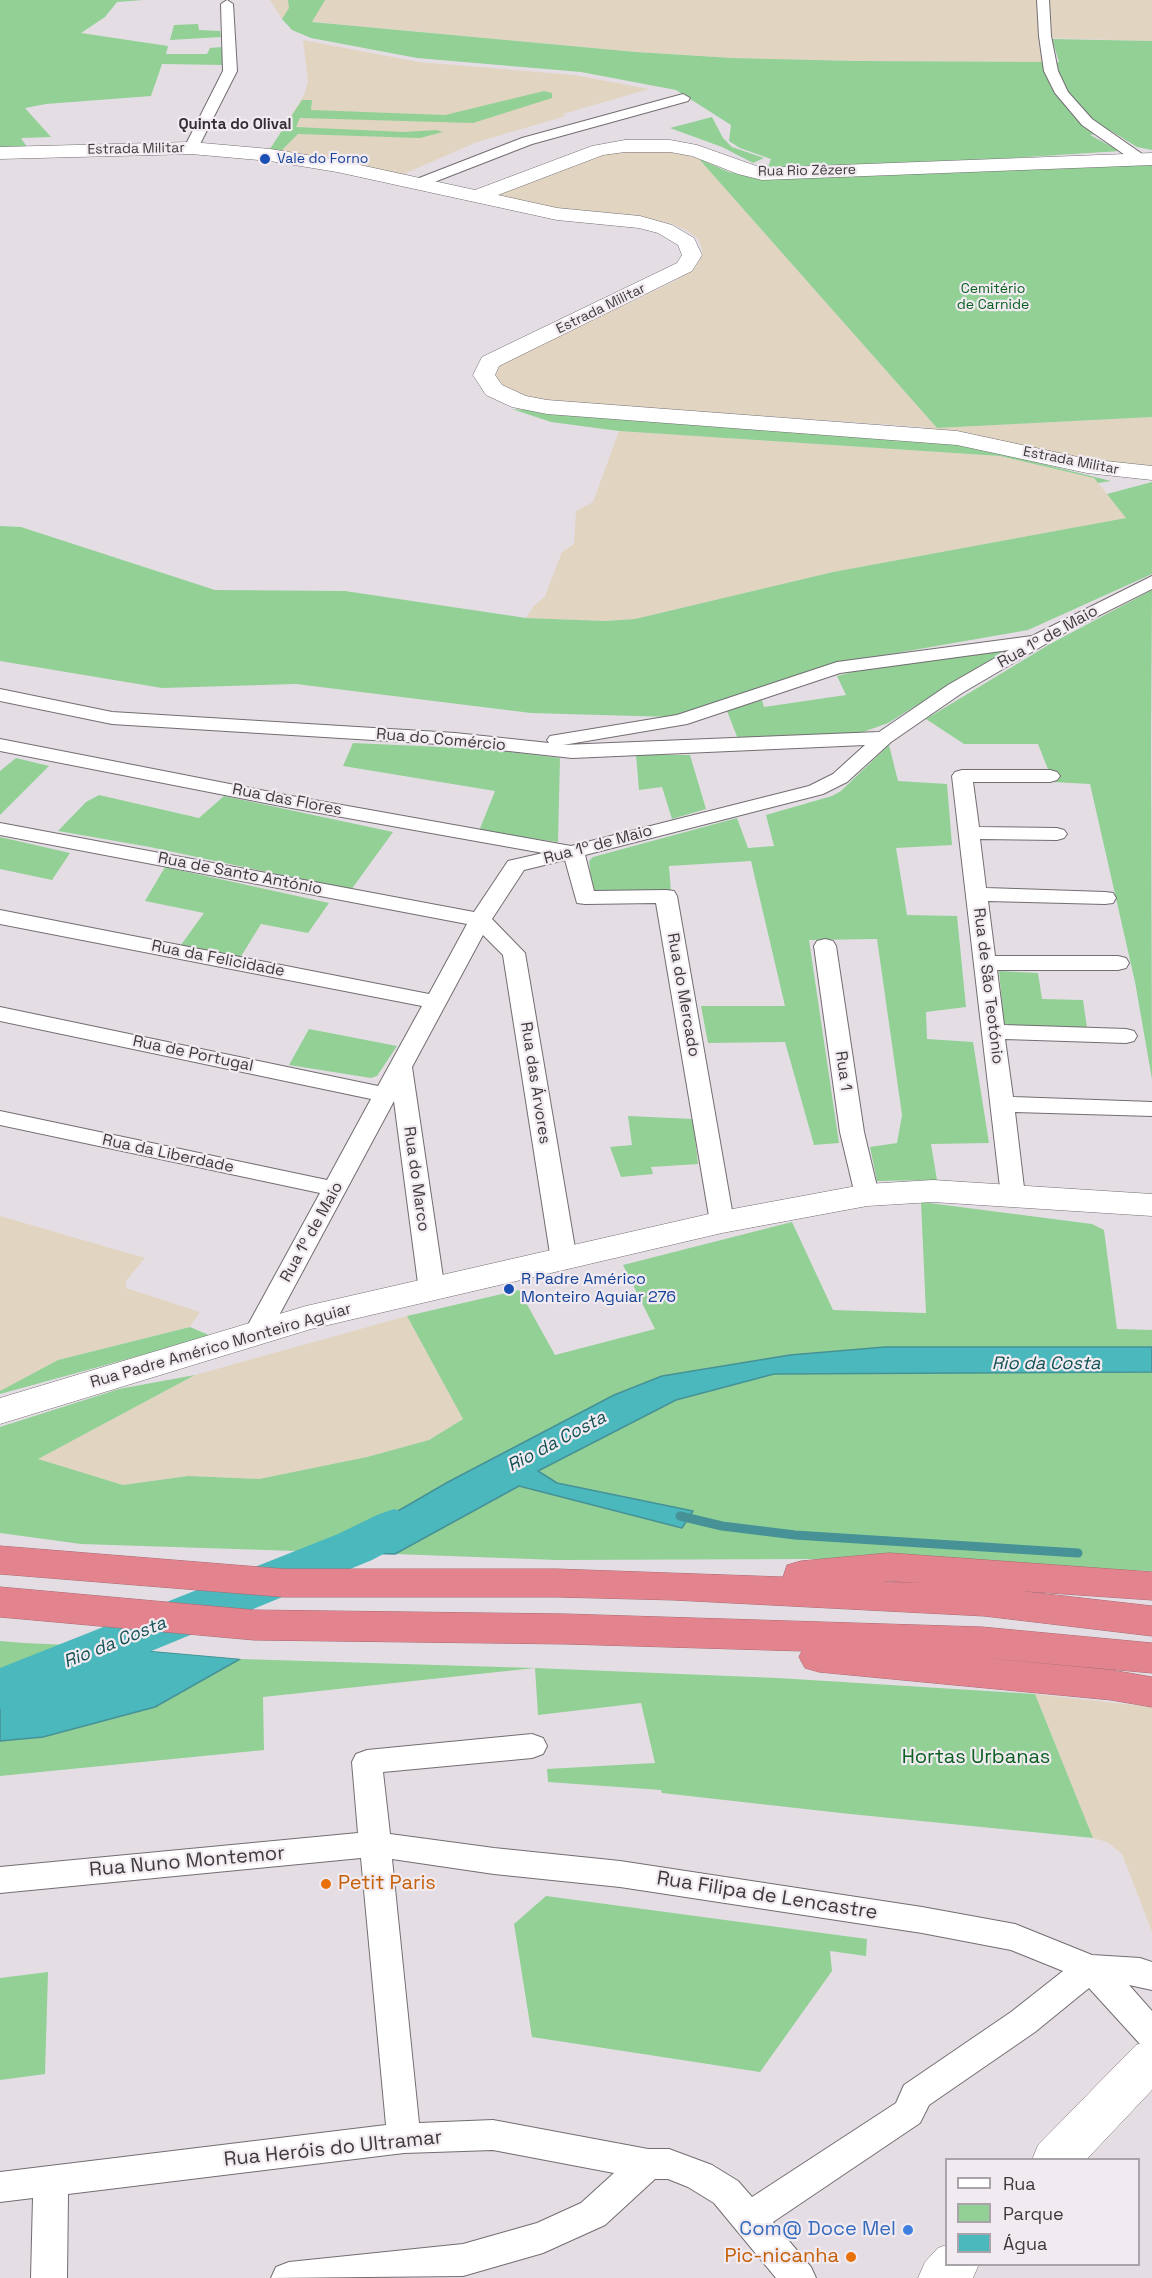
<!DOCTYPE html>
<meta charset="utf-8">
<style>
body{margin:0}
#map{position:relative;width:1152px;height:2278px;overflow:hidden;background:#e4dee4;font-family:"Space Grotesk",sans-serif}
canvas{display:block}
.legend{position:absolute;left:945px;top:2158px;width:195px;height:108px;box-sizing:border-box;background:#f1ebf1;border:2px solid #a9a4a9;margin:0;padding:8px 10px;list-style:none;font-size:18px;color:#3d3a3c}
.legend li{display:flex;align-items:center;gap:12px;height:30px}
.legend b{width:30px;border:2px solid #a9a4a9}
</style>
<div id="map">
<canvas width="1152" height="2278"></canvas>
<ul class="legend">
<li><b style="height:8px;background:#fff"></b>Rua</li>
<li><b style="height:16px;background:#92d096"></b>Parque</li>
<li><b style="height:16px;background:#4ab8bc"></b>Água</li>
</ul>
</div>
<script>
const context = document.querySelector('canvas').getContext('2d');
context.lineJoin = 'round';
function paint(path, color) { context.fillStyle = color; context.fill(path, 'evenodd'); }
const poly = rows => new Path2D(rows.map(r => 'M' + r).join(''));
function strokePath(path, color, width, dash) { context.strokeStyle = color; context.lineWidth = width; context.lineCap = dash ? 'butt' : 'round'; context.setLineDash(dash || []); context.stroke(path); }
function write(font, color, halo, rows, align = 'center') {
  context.font = font + ' "Space Grotesk",sans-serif'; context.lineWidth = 4.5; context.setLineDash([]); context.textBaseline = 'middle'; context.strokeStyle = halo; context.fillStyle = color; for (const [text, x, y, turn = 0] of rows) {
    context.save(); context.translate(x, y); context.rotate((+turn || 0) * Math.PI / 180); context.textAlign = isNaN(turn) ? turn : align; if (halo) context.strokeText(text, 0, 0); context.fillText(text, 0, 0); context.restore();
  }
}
const industrial = poly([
 [270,0,1152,0,1152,41,1043,38,1045,62,856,61,732,58,636,52,282,19],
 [303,40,419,62,574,75,649,89,563,114,566,116,477,142,404,174,397,174,342,161,270,149,304,95,308,81],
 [669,150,699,159,937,428,1152,417,1152,468,1132,469,922,427,560,402,530,398,505,387,496,377,497,368,507,361,675,281,695,268,703,254,699,240,689,232,673,224,621,214,560,209,503,197,499,194,609,153],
 [619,431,1000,456,1094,478,1127,518,833,572,635,619,604,621,526,618,533,607,545,596,562,552,574,544,576,511,593,502],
 [0,1216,145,1258,126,1281,126,1288,200,1312,190,1327,58,1360,0,1391],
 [407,1316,463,1419,429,1440,367,1457,259,1479,188,1476,123,1485,37,1459,195,1375],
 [1035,1694,1152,1707,1152,1932,1122,1854,1107,1842,1093,1838]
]);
const green = poly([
 [0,0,143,0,117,2,105,17,81,33,168,46,166,54,207,54,210,48,221,47,225,65,162,64,151,96,46,104,25,108,51,137,21,138,29,150,0,151],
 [288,0,325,0,312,22,636,52,732,58,856,61,1059,62,1052,39,1152,41,1152,150,1137,147,1111,131,1090,135,1120,151,874,167,767,170,771,159,740,148,729,141,731,125,676,90,581,72,417,58,311,38,292,30,282,19,289,8],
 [198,24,199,30,220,31,221,37,170,40,174,25],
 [544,91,552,93,552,98,473,123,300,118,296,127,404,132,436,130,443,132,420,138,298,134,281,151,270,149,302,100,312,100,311,110,445,115],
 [712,117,723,138,732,147,764,158,753,163,722,147,670,128],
 [699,159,729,172,757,178,1152,163,1152,417,937,428],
 [512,409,935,440,975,447,1111,481,1098,483,1094,478,1000,456,619,431,551,422],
 [1152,482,1152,574,1028,630,828,665,672,717,531,713,296,684,162,688,0,661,0,526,21,527,215,590,345,591,526,618,604,621,635,619,833,572,1126,518,1107,494],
 [1152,590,1151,740,1152,1079,1135,982,1090,784,1053,782,1038,744,964,744,926,719,1050,644],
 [995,648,1003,652,888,723,863,732,738,739,727,711,762,700,764,707,846,695,837,676,860,670],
 [353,743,486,749,560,758,558,842,479,831,495,791,343,766],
 [889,745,898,781,947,784,952,845,896,848,907,915,957,916,966,1007,926,1012,927,1039,973,1042,989,1143,931,1144,937,1180,877,1181,870,1147,897,1143,902,1115,877,939,809,940,839,1143,814,1145,785,1042,708,1043,701,1006,785,1006,751,861,669,866,671,893,602,894,592,889,589,861,593,857,737,818,748,848,774,846,766,815,832,796,841,791],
 [636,755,690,755,706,809,672,819,662,787,639,790],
 [16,758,49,766,0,815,0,771],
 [99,795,199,818,224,796,393,832,351,890,150,847,58,831,86,802],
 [0,837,70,853,52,880,0,869],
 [165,867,329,903,308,933,261,924,240,958,181,945,204,913,145,901],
 [999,971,1038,973,1042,999,1083,1000,1087,1028,1004,1025],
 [309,1029,397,1046,377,1076,371,1078,289,1065],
 [628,1116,693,1119,698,1164,651,1167,653,1174,621,1177,610,1147,632,1145],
 [921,1202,1092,1224,1104,1230,1117,1329,1152,1330,1152,1347,885,1347,891,1373,1152,1372,1152,1571,815,1559,557,1560,395,1554,519,1486,682,1528,693,1511,557,1483,537,1471,676,1400,774,1374,662,1376,614,1395,448,1482,327,1552,81,1544,0,1533,0,1427,119,1389,195,1375,38,1459,123,1485,188,1476,259,1479,367,1457,429,1440,463,1419,407,1316,519,1290,555,1355,655,1329,623,1265,792,1222,833,1310,926,1313],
 [190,1327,211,1336,0,1394,0,1391,58,1360],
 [0,1641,24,1643,94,1646,0,1675],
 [240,1659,535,1668,778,1678,1035,1694,1093,1838,850,1814,662,1793,661,1790,548,1782,547,1769,655,1763,641,1703,538,1715,535,1668,263,1697,264,1750,0,1776,0,1741,43,1737,155,1707],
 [546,1896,867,1939,866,1956,830,1951,832,1971,760,2072,532,2037,514,1924],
 [48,1972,45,2074,0,2080,0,1978]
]);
const water = poly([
 [885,1347,1152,1347,1152,1372,774,1374,676,1400,538,1471,557,1483,693,1511,682,1528,519,1486,395,1554,327,1552,448,1482,614,1395,662,1376,790,1355,885,1347],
 [94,1646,240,1659,155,1707,43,1737,0,1741,0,1675,94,1646]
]);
const pier = poly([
 [94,1643,240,1656,243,1659,85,1645]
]);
const stream = poly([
 [680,1516,722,1526,795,1535,1078,1553]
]);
const river = poly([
 [394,1509,411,1515,418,1527,411,1539,372,1560,86,1678,0,1709,0,1668,338,1534,377,1515,394,1509]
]);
const street = poly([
 [227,0,233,4,237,71,198,148,191,152,186,151,184,148,223,71,221,4,227,0],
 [1037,0,1049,0,1051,36,1058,71,1068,92,1092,119,1145,156,1147,159,1145,162,1135,162,1082,125,1055,93,1044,71,1039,36,1037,0],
 [683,94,690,98,688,101,532,144,424,186,419,187,412,183,414,180,522,138,683,94],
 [1152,576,1152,589,1066,632,962,693,891,742,847,782,823,794,585,855,594,891,666,890,674,891,677,896,734,1222,731,1228,722,1230,713,1228,710,1222,656,903,585,904,577,903,565,860,524,870,492,919,525,953,577,1260,573,1266,564,1268,555,1266,551,1260,503,955,483,935,412,1067,445,1291,441,1297,432,1299,423,1297,419,1291,394,1101,269,1334,265,1340,256,1343,247,1340,243,1334,320,1193,0,1125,0,1111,327,1180,371,1099,0,1021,0,1007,378,1086,422,1006,0,924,0,910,429,994,467,924,0,835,0,823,474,912,508,861,543,853,286,807,0,751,0,739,286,795,571,846,809,786,833,774,865,745,572,758,455,745,112,724,0,701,0,689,112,712,455,733,549,743,547,740,550,736,677,715,837,662,1032,636,1152,576],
 [1009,650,948,685,879,732,563,745,687,724,840,673,1009,650],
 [962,770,1050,770,1057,772,1060,776,1057,780,1050,782,973,782,979,827,1057,828,1064,830,1067,834,1064,838,1057,840,980,839,986,888,1105,892,1113,893,1116,898,1113,903,1105,904,988,901,995,956,1118,956,1126,958,1129,963,1126,968,1118,970,997,970,1004,1025,1126,1029,1134,1031,1137,1036,1134,1041,1126,1043,1005,1039,1013,1097,1152,1102,1152,1116,1015,1112,1025,1196,1022,1201,1013,1204,1004,1201,1001,1196,952,776,955,772,962,770],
 [825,939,833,941,836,946,864,1132,879,1195,876,1200,867,1203,858,1200,855,1195,840,1132,814,946,817,941,825,939],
 [532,1734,543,1738,547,1746,543,1754,532,1758,383,1772,390,1834,494,1848,620,1861,922,1907,1015,1924,1092,1955,1140,1958,1152,1962,1152,1990,1129,1985,1152,2011,1152,2048,1140,2044,1089,1988,1035,2032,929,2105,920,2123,773,2222,811,2267,816,2278,776,2278,714,2203,688,2187,668,2179,655,2179,605,2225,543,2253,463,2276,271,2278,276,2267,289,2262,463,2244,537,2223,581,2203,614,2173,493,2150,404,2153,68,2194,67,2278,31,2278,33,2198,0,2202,0,2172,386,2125,361,1858,0,1893,0,1867,358,1833,352,1762,356,1754,367,1750,532,1734],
 [392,1859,494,1874,620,1887,922,1933,1011,1950,1063,1971,1011,2012,904,2085,896,2103,752,2197,738,2181,712,2165,669,2149,648,2149,493,2120,419,2123,392,1859]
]);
const secondary = poly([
 [625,140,670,140,697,145,762,168,1152,153,1152,165,762,180,738,174,692,156,670,152,625,152,603,155,498,195,557,208,640,216,672,225,694,238,702,255,692,271,499,366,495,375,502,385,526,396,547,400,957,431,1087,459,1152,466,1152,480,1087,473,957,445,547,414,512,407,486,395,473,375,482,357,677,263,682,255,678,245,658,233,639,228,557,220,337,172,270,161,191,154,0,159,0,147,191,142,270,149,337,160,475,190,592,146,625,140],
 [933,1180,1152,1194,1152,1216,933,1202,867,1206,722,1233,311,1329,0,1424,0,1398,306,1306,722,1211,867,1184,933,1180],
 [1152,2039,1152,2090,1086,2160,1032,2160,1038,2145,1136,2045,1152,2039],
 [946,2245,946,2264,979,2264,973,2278,918,2278,925,2262,938,2248,946,2245]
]);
const highway = poly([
 [0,1546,284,1569,557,1569,783,1577,787,1565,801,1561,889,1553,1152,1572,1152,1600,1020,1591,1152,1606,1152,1636,984,1616,674,1600,557,1597,284,1597,0,1574,0,1546],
 [889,1581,920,1583,883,1582,889,1581],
 [0,1587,254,1610,566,1614,982,1627,1152,1643,1152,1673,975,1657,1111,1670,1152,1677,1152,1707,1111,1700,819,1672,805,1668,799,1657,802,1651,566,1644,254,1640,0,1617,0,1587]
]);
const markers = [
 [265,159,6,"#1a4fb4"],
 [509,1289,6,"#1a4fb4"],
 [326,1884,6,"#e8710a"],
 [908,2230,6,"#3f7fe0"],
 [851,2257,6,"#e8710a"]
];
const farStreetnames = [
 ["Estrada Militar",136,149,-1],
 ["Rua Rio Zêzere",807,171,-1],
 ["Estrada Militar",601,309,-26],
 ["Estrada Militar",1071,461,11]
];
const farTransitnames = [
 ["Vale do Forno",277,159]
];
const farParknames = [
 ["Cemitério",993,289],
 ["de Carnide",993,305]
];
const farNeighbourhoodnames = [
 ["Quinta do Olival",235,125]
];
const streetNames = [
 ["Rua 1º de Maio",1048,637,-29],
 ["Rua do Comércio",441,740,5],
 ["Rua das Flores",287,800,11],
 ["Rua 1º de Maio",598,845,-15],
 ["Rua de Santo António",240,874,11],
 ["Rua da Felicidade",218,959,11],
 ["Rua de São Teotónio",988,986,83],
 ["Rua do Mercado",683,995,80],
 ["Rua de Portugal",193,1054,12],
 ["Rua 1",843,1071,82],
 ["Rua das Árvores",535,1083,81],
 ["Rua da Liberdade",168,1154,12],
 ["Rua do Marco",416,1179,82],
 ["Rua 1º de Maio",312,1232,-61],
 ["Rua Padre Américo Monteiro Aguiar",221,1346,-16]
];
const transitNames = [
 ["R Padre Américo",521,1280],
 ["Monteiro Aguiar 276",521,1298]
];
const waterNames = [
 ["Rio da Costa",1046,1364],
 ["Rio da Costa",557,1442,-28],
 ["Rio da Costa",115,1643,-22]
];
const nearParknames = [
 ["Hortas Urbanas",976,1758]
];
const nearStreetnames = [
 ["Rua Nuno Montemor",187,1862,-5],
 ["Rua Filipa de Lencastre",767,1896,9],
 ["Rua Heróis do Ultramar",333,2149,-6]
];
const nearFoodnames = [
 ["Petit Paris",338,1884],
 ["Pic-nicanha",839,2257,"right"]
];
const nearShopnames = [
 ["Com@ Doce Mel",896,2230]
];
paint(industrial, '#e1d5c1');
paint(green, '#92d096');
paint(water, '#4ab8bc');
strokePath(water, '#469296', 1.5);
paint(pier, '#e4dee4');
strokePath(stream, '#469296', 9);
paint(river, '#4ab8bc');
strokePath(street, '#736d72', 2);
strokePath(secondary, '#736d72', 1);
strokePath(highway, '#a86971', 1);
paint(street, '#fff');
paint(secondary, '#fff');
paint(highway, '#e2838e');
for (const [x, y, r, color] of markers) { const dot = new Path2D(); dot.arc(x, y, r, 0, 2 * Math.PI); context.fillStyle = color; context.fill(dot); strokePath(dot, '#f1ebf1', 2); }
write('14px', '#3d3a3c', '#f1ebf1', farStreetnames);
write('14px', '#164399', '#f1ebf1', farTransitnames, 'left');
write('14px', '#0b5f20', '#f1ebf1', farParknames);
write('bold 15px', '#342f34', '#f1ebf1', farNeighbourhoodnames);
write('16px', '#3d3a3c', '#f1ebf1', streetNames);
write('16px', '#164399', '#f1ebf1', transitNames, 'left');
write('italic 18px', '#115154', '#f1ebf1', waterNames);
write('20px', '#0b5f20', '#f1ebf1', nearParknames);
write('20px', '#3d3a3c', '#f1ebf1', nearStreetnames);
write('20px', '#c56008', '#f1ebf1', nearFoodnames, 'left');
write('20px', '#366cbe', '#f1ebf1', nearShopnames, 'right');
</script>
